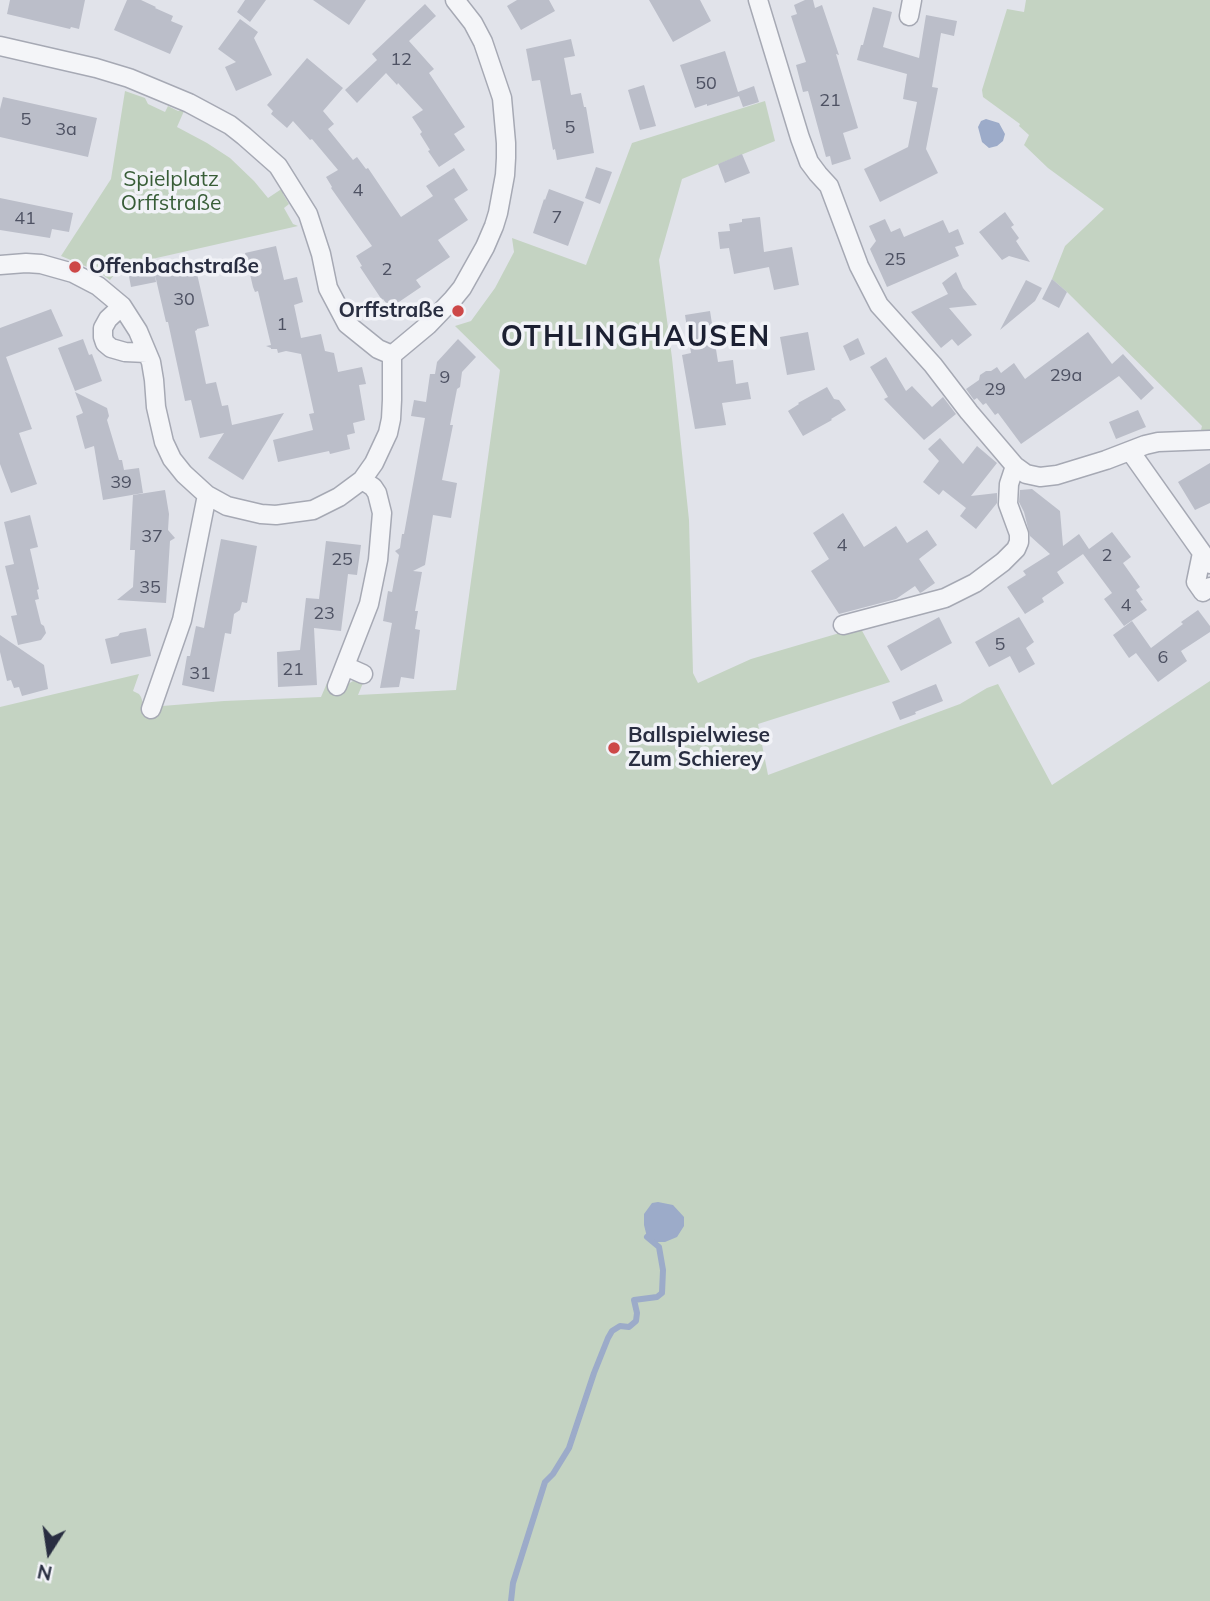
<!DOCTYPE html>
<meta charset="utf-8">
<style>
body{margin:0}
#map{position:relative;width:1210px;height:1601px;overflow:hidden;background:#e1e3ea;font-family:Mulish,sans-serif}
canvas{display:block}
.north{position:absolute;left:14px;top:1517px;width:70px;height:70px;-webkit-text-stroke:5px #f1f2f7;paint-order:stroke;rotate:192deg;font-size:19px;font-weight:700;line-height:28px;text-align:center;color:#292e41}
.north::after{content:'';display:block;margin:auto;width:24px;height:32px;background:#292e41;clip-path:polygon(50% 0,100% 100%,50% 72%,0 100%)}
</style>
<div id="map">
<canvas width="1210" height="1601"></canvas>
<div class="north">N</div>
</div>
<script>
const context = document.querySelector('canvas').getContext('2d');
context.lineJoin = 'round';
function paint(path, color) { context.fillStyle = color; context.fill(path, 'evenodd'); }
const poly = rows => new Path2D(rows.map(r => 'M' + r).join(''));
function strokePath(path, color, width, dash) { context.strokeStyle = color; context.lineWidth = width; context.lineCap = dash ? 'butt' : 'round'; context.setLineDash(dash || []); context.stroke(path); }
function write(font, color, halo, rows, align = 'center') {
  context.font = font + ' Mulish,sans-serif'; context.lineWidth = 7; context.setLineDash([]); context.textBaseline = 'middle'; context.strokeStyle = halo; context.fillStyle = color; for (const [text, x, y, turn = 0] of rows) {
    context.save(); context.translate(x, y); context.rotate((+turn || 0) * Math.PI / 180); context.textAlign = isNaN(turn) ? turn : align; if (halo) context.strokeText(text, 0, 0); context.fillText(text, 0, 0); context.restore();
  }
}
const green = poly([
 [1026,0,1210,0,1210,430,1201,430,1202,426,1067,292,1052,279,1065,246,1104,209,1048,168,1024,145,1029,135,1019,126,1020,124,983,97,982,90,1007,9,1024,12],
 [125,91,145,98,148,104,165,112,168,106,178,111,183,110,184,111,177,127,207,143,230,158,254,181,268,198,283,188,283,194,289,204,284,208,293,224,298,226,121,266,110,280,97,271,61,256,111,179],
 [765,101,775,141,682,179,659,260,672,358,689,520,693,673,698,683,751,659,860,627,890,682,758,724,768,775,960,704,987,688,998,684,1052,785,1210,681,1210,1601,0,1601,0,707,139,674,133,691,139,694,141,697,143,703,141,709,159,715,162,706,224,701,321,697,327,683,344,690,348,684,353,681,363,683,358,695,456,690,500,370,455,326,471,321,495,288,514,252,512,238,586,265,632,143]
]);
const water = poly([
 [986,119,999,123,1005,134,1003,141,997,146,989,148,982,142,978,127,981,121],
 [658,1202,673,1205,684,1217,684,1226,677,1237,665,1242,655,1242,647,1237,644,1225,644,1214,652,1203]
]);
const stream = poly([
 [511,1601,513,1583,545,1482,553,1474,569,1448,594,1373,608,1338,612,1331,620,1326,629,1327,636,1321,637,1313,634,1300,657,1297,662,1293,663,1270,659,1247,647,1237]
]);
const building = poly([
 [10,0,85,0,79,29,71,27,70,29,7,14],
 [127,0,141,0,156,7,155,8,173,16,171,21,183,26,170,54,114,30],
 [245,0,266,0,250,22,237,12],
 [313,0,366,0,349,25],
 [517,0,549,0,555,11,521,30,507,6],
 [649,0,700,0,711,21,673,42],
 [805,0,813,0,815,8,822,5,839,55,836,54,858,128,843,133,851,159,832,165,830,156,826,157,808,91,803,92,796,65,806,62,791,16,797,14,794,5],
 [425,4,436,16,409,41,434,69,429,73,465,127,454,134,465,150,439,167,428,151,430,150,420,134,422,132,412,117,423,110,398,83,397,85,386,73,357,103,345,90,377,60,372,54],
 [873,7,892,12,883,47,919,58,926,15,957,21,954,36,941,33,932,87,938,88,926,149,938,173,880,202,864,169,908,147,917,102,903,99,907,74,857,60,861,45,863,45],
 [240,19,258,32,254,38,272,75,236,91,225,67,236,62,218,49],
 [571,39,575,56,564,58,571,95,581,93,584,107,586,107,594,153,557,160,555,149,553,150,540,80,532,81,526,49],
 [725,51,738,92,754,86,759,102,743,107,739,96,707,106,707,104,695,108,680,65],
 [307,58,343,88,323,111,334,124,328,129,353,160,357,157,366,169,368,168,401,217,433,196,426,186,454,168,468,190,454,199,468,220,438,240,450,257,416,280,421,287,390,308,383,299,382,300,360,267,362,266,356,256,372,246,331,188,332,187,326,177,338,170,312,139,310,140,293,121,287,128,271,114,273,111,267,105],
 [644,85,656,126,640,130,628,90],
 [3,97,97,118,88,157,0,137,0,109],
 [742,154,750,173,725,183,718,164],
 [596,167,612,172,600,204,585,198],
 [549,189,584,202,568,246,533,233,544,199,545,200],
 [0,198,73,213,69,232,52,229,50,238,0,230],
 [1005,212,1014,225,1011,227,1019,238,1016,241,1030,262,1009,256,1002,260,979,232],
 [760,217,764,252,792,247,799,285,774,290,769,267,734,274,729,248,720,249,718,232,730,231,729,224,742,222,742,219],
 [885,219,891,232,900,228,904,237,943,220,949,233,958,229,964,244,955,247,959,256,887,287,870,249,876,241,869,226],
 [276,246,284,280,297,277,303,302,294,305,301,338,321,334,325,351,334,353,338,372,362,367,366,384,359,385,365,420,353,423,355,433,347,435,350,449,330,454,329,451,278,462,273,440,313,430,309,414,314,413,301,354,286,351,278,353,277,349,271,349,271,348,266,346,271,345,258,291,255,292,253,287,245,253],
 [153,265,155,274,195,265,209,326,197,329,197,330,195,331,206,384,216,382,222,406,228,405,232,425,284,413,243,480,208,458,224,433,200,438,191,400,185,401,168,322,166,322,155,275,156,282,131,287,128,271],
 [956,272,963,288,977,305,949,308,972,335,958,346,952,339,941,348,911,312,948,294,942,283],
 [1052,279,1067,292,1059,308,1042,299],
 [1026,280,1042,288,1035,301,1000,330],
 [51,309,63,336,6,357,32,429,19,433,37,484,11,493,0,464,0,328],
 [710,311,718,362,733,360,736,384,748,382,751,399,722,403,726,425,695,429,682,355,691,353,685,315],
 [808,332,815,370,787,375,780,337],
 [1088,332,1112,364,1123,354,1154,388,1141,400,1119,376,1021,444,998,413,995,415,986,403,983,405,977,398,974,400,966,389,979,380,980,375,986,371,991,371,997,367,1001,373,1014,363,1025,379],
 [858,338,865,354,850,361,843,346],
 [83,339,89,355,92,354,102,381,75,391,58,348],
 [458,339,476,357,462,372,460,387,457,389,450,425,453,425,442,480,457,483,451,518,433,515,425,565,413,571,422,572,415,611,418,611,415,629,420,630,414,679,401,677,399,687,380,688,392,623,383,621,388,591,392,592,399,555,395,551,400,548,402,534,404,534,425,418,411,416,414,400,426,402,430,374,435,374,437,362],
 [886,357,906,391,912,386,932,407,943,397,956,414,924,440,884,399,888,397,870,367],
 [827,387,834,399,839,400,846,410,831,419,832,420,803,436,788,411,799,404,798,403],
 [75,392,107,408,109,416,107,420,119,460,122,460,124,470,139,468,143,493,103,500,94,446,85,449,76,416,83,413],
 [1138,410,1146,427,1116,439,1109,422],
 [940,438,963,464,977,446,997,463,971,496,997,493,997,503,976,529,960,516,966,508,943,490,939,495,923,482,939,461,928,449],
 [1210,463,1210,503,1195,510,1178,482],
 [1032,489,1060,511,1063,546,1079,534,1089,549,1112,532,1131,557,1123,563,1140,587,1136,590,1143,600,1140,601,1147,610,1124,626,1104,599,1112,593,1083,554,1057,572,1064,583,1042,598,1044,602,1025,614,1007,587,1026,575,1023,571,1050,554,1030,536,1024,512,1019,502,1020,490],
 [165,490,169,514,168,530,175,538,170,541,166,603,117,600,133,587,135,550,130,550,133,495],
 [843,513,864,547,896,526,907,543,927,530,937,545,919,559,935,583,922,592,920,593,915,586,896,599,839,614,811,571,829,559,813,533],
 [30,515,38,547,30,549,39,589,37,590,39,599,35,600,41,624,44,626,46,633,41,640,18,645,11,616,17,615,5,566,14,564,4,522],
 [221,539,257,546,247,603,242,602,240,610,234,614,231,634,225,633,214,692,182,685,187,656,190,656,196,626,204,628],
 [326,541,361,545,357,575,348,574,341,631,314,628,317,685,278,687,277,652,300,650,306,598,319,599],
 [1198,610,1210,626,1210,632,1181,651,1187,661,1158,682,1136,653,1129,658,1113,635,1132,621,1151,648,1183,624,1181,622],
 [939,617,952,643,901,671,887,646],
 [1019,617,1034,642,1026,648,1035,664,1019,673,1010,656,989,667,975,642],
 [146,628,151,656,111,664,105,639,118,636,120,633],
 [0,635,44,665,48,689,22,696,19,687,14,688,11,680,7,681,0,652],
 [936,684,943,701,915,712,916,714,900,720,892,702]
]);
const minor = poly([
 [758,0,800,138,809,162,818,174,829,186,859,266,879,305,933,365,969,412,1015,466,1026,474,1040,477,1057,475,1106,460,1145,445,1158,442,1210,440],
 [909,16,912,0],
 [0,46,96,68,129,78,189,103,230,125,244,136,278,166,308,214,321,254,328,288,347,324,378,349,392,355],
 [0,265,26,263,41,264,73,273,98,286,122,306,138,331,151,362,154,380,156,407,164,442,172,459,184,474,207,495,227,506,261,514,276,515,313,510,339,497,362,480,374,463,388,433,391,419,392,400,392,355,428,325,453,299,462,288,485,247,494,226,498,213,505,175,506,158,506,143,502,98,483,42,473,23,455,0],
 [122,306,108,319,103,328,103,337,105,343,111,348,125,352,147,353],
 [1130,451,1210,564],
 [1202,553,1196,582,1203,592,1210,587],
 [843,625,945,598,975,583,1003,562,1016,549,1019,542,1019,534,1008,504,1009,484,1015,466],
 [345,666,363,674],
 [337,686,369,604,378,560,382,513,377,493,373,487,362,480],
 [151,709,182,620,207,495]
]);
const markers = [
 [75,267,7,"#cd4848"],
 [458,311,7,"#cd4848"],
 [614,748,7,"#cd4848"]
];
const numberNames = [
 ["12",401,60],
 ["50",706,84],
 ["21",830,101],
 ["5",26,120],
 ["5",570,128],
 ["3a",66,130],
 ["4",358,191],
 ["7",557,218],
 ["41",25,219],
 ["25",895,260],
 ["2",387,270],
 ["30",184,300],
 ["1",282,325],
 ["29a",1066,376],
 ["9",445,378],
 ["29",995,390],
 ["39",121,483],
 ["37",152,537],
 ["4",842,546],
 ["2",1107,556],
 ["25",342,560],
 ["35",150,588],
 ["4",1126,606],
 ["23",324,614],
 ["5",1000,645],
 ["6",1163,658],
 ["21",293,670],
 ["31",200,674]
];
const parkNames = [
 ["Spielplatz",171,180],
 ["Orffstraße",171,204]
];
const poiNames = [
 ["Offenbachstraße",89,267],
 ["Orffstraße",444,311,"right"],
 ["Ballspielwiese",628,736],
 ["Zum Schierey",628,760]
];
const districtNames = [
 ["OTHLINGHAUSEN",636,338]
];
paint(green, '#c4d3c2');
paint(water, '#9cabc9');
strokePath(stream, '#9cabc9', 6);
paint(building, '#bbbec9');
strokePath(minor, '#a6a9b4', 21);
strokePath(minor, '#f4f5f8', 18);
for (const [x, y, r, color] of markers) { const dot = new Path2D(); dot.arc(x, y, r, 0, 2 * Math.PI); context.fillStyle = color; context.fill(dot); strokePath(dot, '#f1f2f7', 2.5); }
write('18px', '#4e5263', null, numberNames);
write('21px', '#385d37', '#f1f2f7', parkNames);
write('bold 21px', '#292e41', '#f1f2f7', poiNames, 'left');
context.letterSpacing = '2px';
write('bold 28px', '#1c2032', '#f1f2f7', districtNames);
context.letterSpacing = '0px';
</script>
